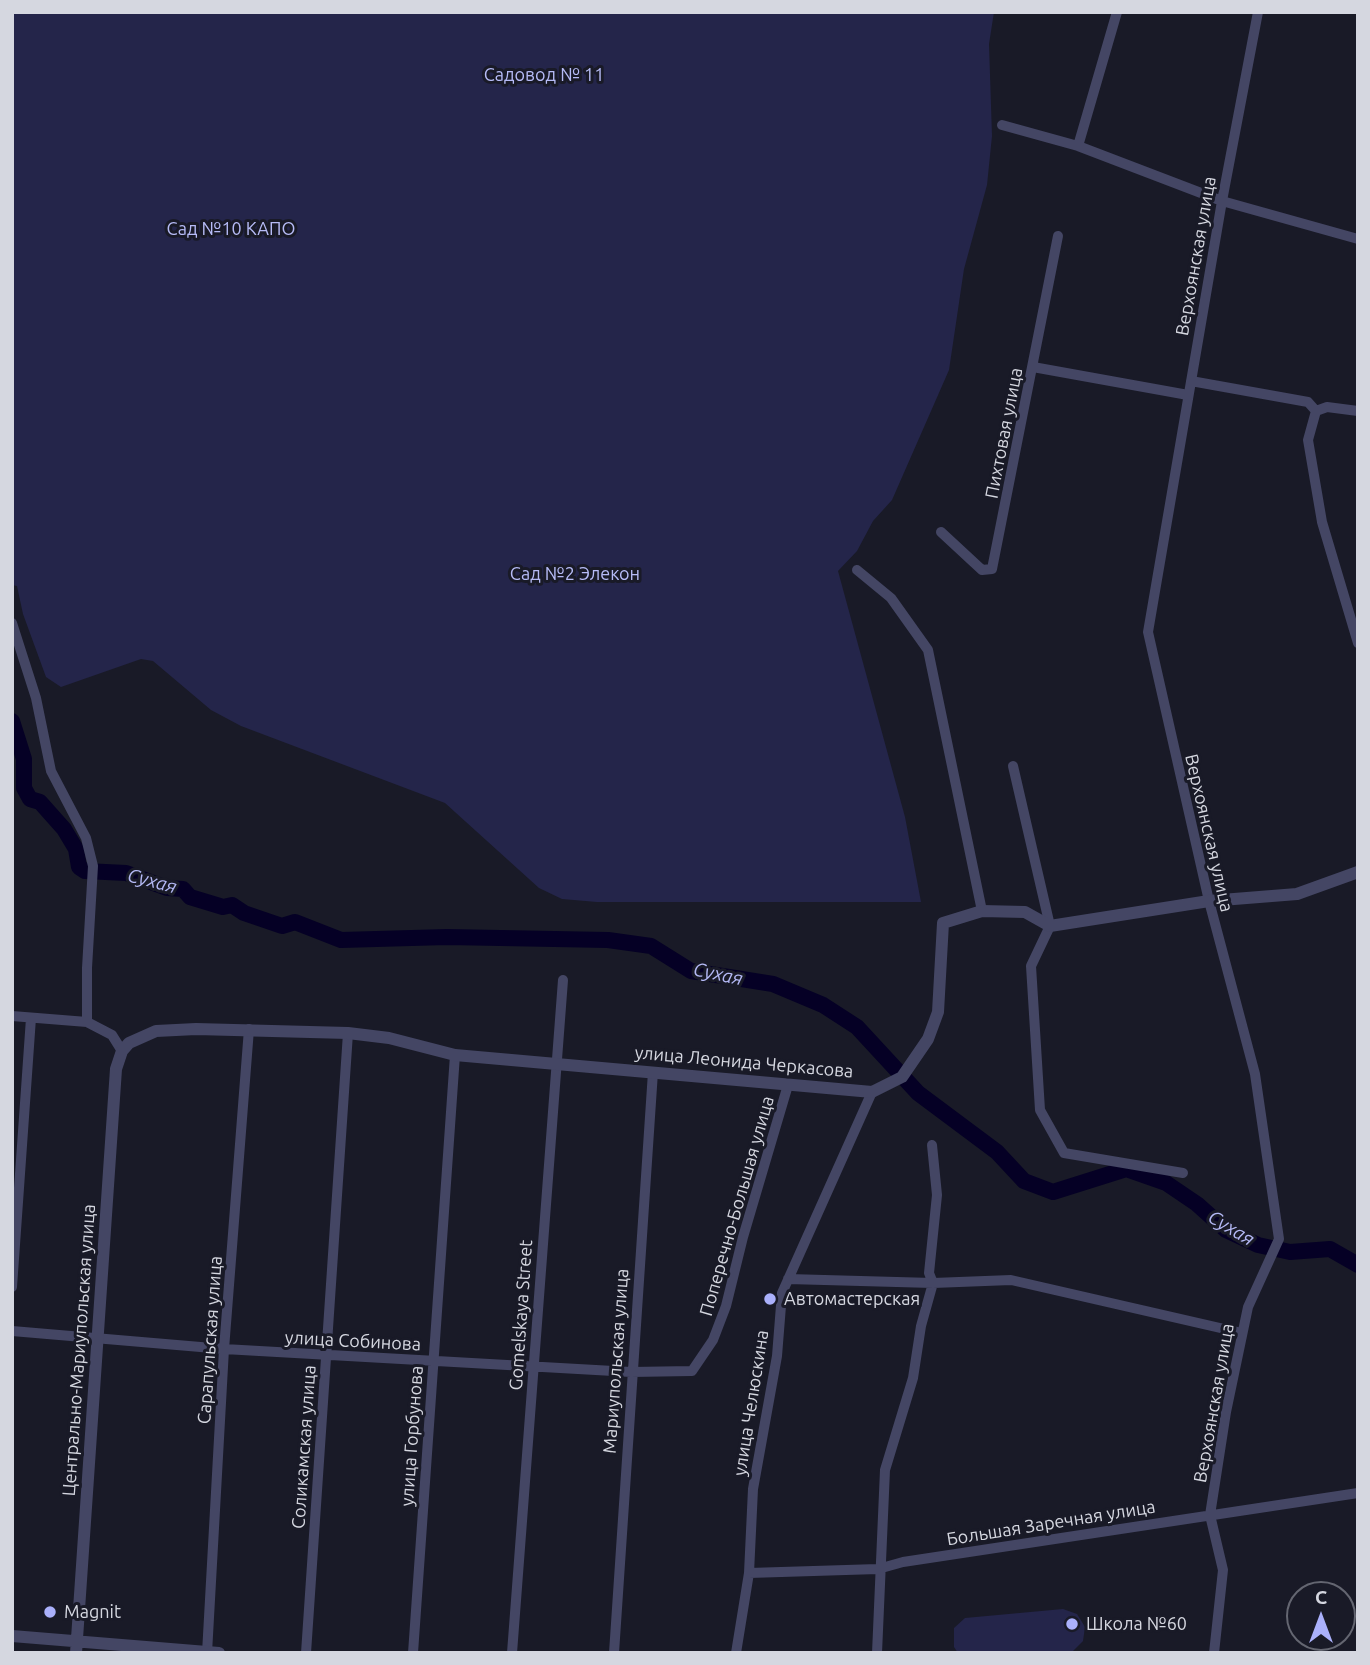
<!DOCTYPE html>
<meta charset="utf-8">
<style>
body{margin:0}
#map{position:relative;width:1370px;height:1665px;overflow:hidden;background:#191a27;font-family:Ubuntu,sans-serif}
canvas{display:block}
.frame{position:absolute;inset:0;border:14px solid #d5d7e0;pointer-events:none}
.north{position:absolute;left:1286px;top:1581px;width:70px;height:70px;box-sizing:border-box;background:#191a27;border:2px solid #646671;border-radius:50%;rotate:0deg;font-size:19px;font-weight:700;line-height:28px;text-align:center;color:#d5d7e0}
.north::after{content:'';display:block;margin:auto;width:24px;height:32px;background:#aab0fb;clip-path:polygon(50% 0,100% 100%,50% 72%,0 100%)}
</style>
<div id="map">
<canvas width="1370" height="1665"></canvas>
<div class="frame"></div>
<div class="north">С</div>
</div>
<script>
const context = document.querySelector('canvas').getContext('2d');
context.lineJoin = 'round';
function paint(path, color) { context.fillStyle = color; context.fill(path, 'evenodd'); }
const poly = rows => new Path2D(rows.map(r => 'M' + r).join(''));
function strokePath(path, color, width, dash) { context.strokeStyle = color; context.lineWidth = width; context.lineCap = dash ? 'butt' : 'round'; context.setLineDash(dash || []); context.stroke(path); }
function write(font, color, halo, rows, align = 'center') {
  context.font = font + ' Ubuntu,sans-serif'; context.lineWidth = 6; context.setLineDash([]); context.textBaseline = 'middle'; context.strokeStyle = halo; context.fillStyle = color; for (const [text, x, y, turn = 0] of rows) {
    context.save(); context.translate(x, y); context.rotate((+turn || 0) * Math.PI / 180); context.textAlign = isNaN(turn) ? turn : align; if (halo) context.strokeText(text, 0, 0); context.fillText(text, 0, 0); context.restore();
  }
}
const green = poly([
 [12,12,994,12,989,44,992,136,987,185,964,269,949,370,892,500,873,521,857,551,838,571,905,817,921,902,597,902,562,899,539,888,445,803,241,726,211,710,153,661,141,659,61,687,46,677,23,614,17,586,12,585],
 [1063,1609,1077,1614,1085,1627,1083,1641,1073,1651,958,1653,954,1647,954,1628,965,1618]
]);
const river = poly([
 [12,721,24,759,24,788,30,799,40,802,64,829,76,849,79,867,85,871,126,873,167,888,183,889,190,897,223,907,232,905,244,913,282,926,295,922,341,940,447,937,608,940,651,946,691,971,773,984,823,1005,857,1027,918,1093,997,1152,1024,1181,1053,1192,1126,1169,1166,1183,1197,1204,1226,1230,1258,1245,1290,1252,1330,1249,1358,1265]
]);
const minor = poly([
 [1002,125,1078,146,1222,201,1358,239],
 [1078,146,1117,12],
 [1033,367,1188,395],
 [1191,381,1308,402,1316,411,1327,407,1358,411],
 [1316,411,1308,440,1322,522,1358,643],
 [941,532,982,570,992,569,1058,236],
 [857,570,891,598,928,650,982,911],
 [12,623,36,698,51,771,86,838,93,866,87,968,87,1022],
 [1013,766,1050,926,1031,966,1040,1110,1064,1153,1183,1173],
 [12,1016,87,1022,112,1035,122,1051],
 [788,1279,933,1283,1011,1280,1242,1333],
 [12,1287,31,1018],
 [12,1331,224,1349,631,1372,692,1371,713,1340,726,1306,743,1237,788,1085],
 [749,1573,878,1569,903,1562,1358,1493],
 [207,1653,224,1349,249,1029],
 [306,1653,348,1033],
 [413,1653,455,1055],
 [512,1653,563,980],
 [614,1653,653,1072],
 [736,1653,749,1573,753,1489,777,1356,782,1293,872,1092],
 [877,1653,885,1470,913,1378,921,1326,933,1283,929,1273,937,1195,932,1145],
 [1214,1653,1223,1570,1210,1515,1226,1412,1248,1307,1279,1239,1255,1074,1209,901,1148,632,1222,201,1258,12]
]);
const tertiary = poly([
 [12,1636,219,1653],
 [76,1653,116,1069,122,1051,129,1043,156,1031,196,1029,348,1033,389,1038,455,1055,872,1092,902,1077,928,1039,938,1012,943,923,982,911,1025,912,1050,926,1209,901,1297,894,1358,872]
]);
const markers = [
 [770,1299,7,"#aab0fb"],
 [50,1612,7,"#aab0fb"],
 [1072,1624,7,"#aab0fb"]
];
const parkNames = [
 ["Садовод № 11",544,75],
 ["Сад №10 КАПО",231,229],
 ["Сад №2 Элекон",575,574]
];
const streetNames = [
 ["Верхоянская улица",1196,256,-80],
 ["Пихтовая улица",1004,433,-79],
 ["Верхоянская улица",1209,833,77],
 ["улица Леонида Черкасова",744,1062,5],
 ["Поперечно-Большая улица",737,1206,-74],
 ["Gomelskaya Street",521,1315,-86],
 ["Сарапульская улица",210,1340,-86],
 ["улица Собинова",353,1341,3],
 ["Центрально-Мариупольская улица",79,1350,-86],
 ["Мариупольская улица",616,1361,-86],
 ["улица Челюскина",751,1403,-81],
 ["Верхоянская улица",1214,1403,-80],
 ["улица Горбунова",412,1436,-86],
 ["Соликамская улица",304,1447,-86],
 ["Большая Заречная улица",1051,1523,-9]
];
const poiNames = [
 ["Автомастерская",784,1299],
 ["Magnit",64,1612],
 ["Школа №60",1086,1624]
];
const waterNames = [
 ["Сухая",152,881,15],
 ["Сухая",718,974,12],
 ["Сухая",1231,1228,31]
];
paint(green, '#24254a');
strokePath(river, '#050025', 16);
strokePath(minor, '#444664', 10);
strokePath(tertiary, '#444664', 12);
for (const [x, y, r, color] of markers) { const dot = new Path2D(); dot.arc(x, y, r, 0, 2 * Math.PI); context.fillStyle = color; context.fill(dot); strokePath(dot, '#191a27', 2.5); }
write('18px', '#b6bbf6', '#191a27', parkNames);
write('18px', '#d5d7e0', '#191a27', streetNames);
write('18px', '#d5d7e0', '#191a27', poiNames, 'left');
write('italic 19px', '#b4b9f5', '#191a27', waterNames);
</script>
